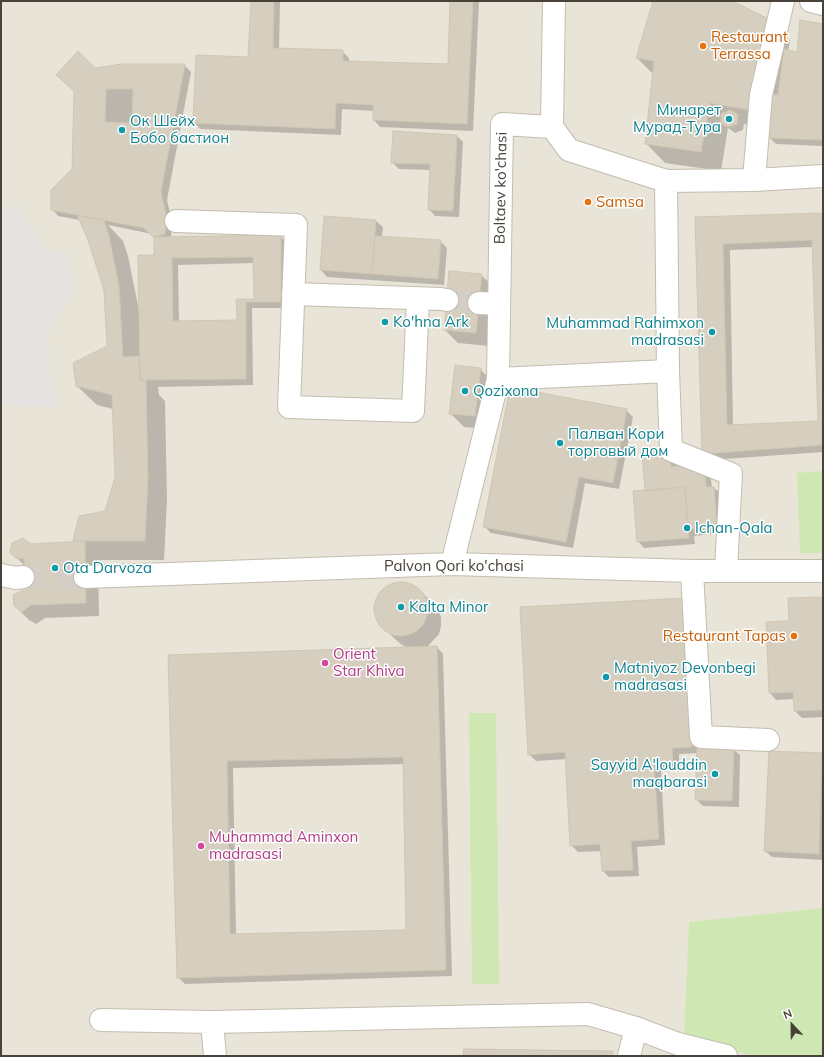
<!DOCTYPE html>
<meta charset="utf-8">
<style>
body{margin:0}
#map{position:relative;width:824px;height:1057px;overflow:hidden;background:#f5f2ea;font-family:Mulish,sans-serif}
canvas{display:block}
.frame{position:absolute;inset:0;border:2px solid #494238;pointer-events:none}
.north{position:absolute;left:772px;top:1005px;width:40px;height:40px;-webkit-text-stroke:3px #fff;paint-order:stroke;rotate:338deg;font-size:11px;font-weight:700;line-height:16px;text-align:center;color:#494238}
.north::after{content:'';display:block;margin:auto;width:14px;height:18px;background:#494238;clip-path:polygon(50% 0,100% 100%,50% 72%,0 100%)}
</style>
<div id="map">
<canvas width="824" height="1057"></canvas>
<div class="frame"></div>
<div class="north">N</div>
</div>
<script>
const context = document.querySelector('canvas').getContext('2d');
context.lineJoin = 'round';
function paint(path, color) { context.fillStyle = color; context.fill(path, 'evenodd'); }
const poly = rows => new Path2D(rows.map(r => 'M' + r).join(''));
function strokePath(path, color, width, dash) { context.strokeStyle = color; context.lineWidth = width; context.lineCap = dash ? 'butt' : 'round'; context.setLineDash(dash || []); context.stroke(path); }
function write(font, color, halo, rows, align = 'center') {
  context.font = font + ' Mulish,sans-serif'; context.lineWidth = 3; context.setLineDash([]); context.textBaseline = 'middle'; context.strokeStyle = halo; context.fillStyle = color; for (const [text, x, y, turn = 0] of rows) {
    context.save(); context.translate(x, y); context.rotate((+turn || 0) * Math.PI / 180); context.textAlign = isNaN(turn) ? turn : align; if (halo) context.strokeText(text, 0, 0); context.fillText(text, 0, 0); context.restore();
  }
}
const residential = poly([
 [1,1,823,1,823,1056,1,1056]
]);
const green = poly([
 [823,471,823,553,800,553,797,473],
 [469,713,496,713,499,984,472,984],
 [823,908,823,1056,755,1056,684,1039,689,922]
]);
const parking = poly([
 [1,207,19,207,44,250,67,253,74,293,63,306,48,335,49,371,57,407,1,406]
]);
const shadow = poly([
 [252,1,280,1,279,49,342,51,349,58,349,63,449,66,451,1,479,1,473,131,380,127,374,120,374,111,342,109,341,135,200,129,194,122,249,58],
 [654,1,730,1,771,21,790,41,788,51,797,53,823,25,823,146,776,144,770,138,769,129,744,124,743,130,735,133,728,128,721,171,665,163,646,143,653,74,637,58],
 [184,65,191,72,167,200,172,222,171,238,280,236,287,243,287,308,252,308,253,385,158,387,159,395,165,401,167,499,164,560,98,560,99,616,45,618,36,624,29,620,15,606,25,590,25,566,11,552,30,545,76,543,74,540,106,512,116,477,113,409,97,405,77,386,108,347,105,290,89,240,80,220,58,216,52,209,73,170,95,69],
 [108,225,152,234,155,237,155,256,140,310,139,310,128,256,123,241],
 [255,263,255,300,237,300,238,321,179,322,178,265],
 [457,136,463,142,459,217,435,216,429,209,431,170,399,169,392,162],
 [823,214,823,452,710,460,696,218],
 [813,247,819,422,733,426,730,250],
 [376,221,383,227,382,237,440,241,447,248,444,285,327,277,321,270],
 [481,275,495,288,489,346,458,343,445,330],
 [480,369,494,383,488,429,464,427,450,413],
 [626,410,633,417,619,489,585,483,573,548,491,533,484,526],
 [643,454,677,459,677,468,710,472,712,488,714,488,721,494,723,533,694,536,695,544,644,548,638,541,646,491],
 [396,583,405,583,412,585,420,590,439,610,441,618,441,626,439,634,426,648,437,647,443,654,452,976,185,984,178,977,169,655,409,648,402,645,396,640,382,626,377,618,375,609,377,601,381,593,387,587],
 [404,764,407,931,236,935,233,768],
 [823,598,823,717,802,718,795,711,794,699,776,700,770,693,767,623,790,622],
 [521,608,698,748,733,749,740,755,739,807,703,806,696,799,698,753,679,754,679,769,661,770,665,845,637,847,639,876,609,877,603,871,602,851,578,852,571,845,567,759,536,761,529,754],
 [769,752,823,755,823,860,772,857,765,851]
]);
const building = poly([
 [251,1,274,1,273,48,343,50,343,61,448,64,450,1,473,1,467,124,373,120,373,105,336,103,335,129,193,123,196,55,248,57,251,1],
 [653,1,732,1,771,20,750,110,710,103,701,152,645,144,654,61,636,58,653,1],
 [800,20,823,24,823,140,769,138,768,94,778,95,784,49,797,52,800,20],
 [78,51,95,68,122,64,185,64,161,192,166,215,165,234,153,237,144,228,51,210,51,190,72,169,74,91,56,75,78,51],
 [106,89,133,89,132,123,105,122,106,89],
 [730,110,738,114,737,124,728,127,721,123,721,114,730,110],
 [393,131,457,135,453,211,428,210,430,164,391,163,393,131],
 [823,213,823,445,702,454,695,217,823,213],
 [812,240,818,421,727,425,723,244,812,240],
 [77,215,104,220,109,236,119,286,123,357,139,356,140,380,146,380,148,479,145,541,73,541,79,516,105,511,115,477,112,395,76,386,73,363,107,346,104,290,88,240,77,215],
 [324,216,376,220,372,274,320,270,324,216],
 [281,235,281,302,246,302,246,379,140,380,138,255,154,255,154,237,281,235],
 [253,257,254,299,236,299,237,320,173,321,172,258,253,257],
 [375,236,441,240,438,279,372,274,375,236],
 [449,271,482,274,476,333,444,330,449,271],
 [455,365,481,368,475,416,449,414,455,365],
 [510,387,627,409,613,483,579,477,566,542,483,527,510,387],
 [670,451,671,467,704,464,706,487,714,487,717,527,688,529,685,487,645,491,642,453,670,451],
 [685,487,689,538,637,542,633,491,685,487],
 [23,538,31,544,85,541,86,603,31,605,22,612,14,606,13,595,24,590,24,559,16,558,10,553,12,543,23,538],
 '374 609a27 27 0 1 1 54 0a27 27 0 1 1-54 0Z',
 [823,597,823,710,794,711,793,692,769,693,766,622,789,621,788,598,823,597],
 [685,598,692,747,672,748,673,763,654,764,659,839,631,841,633,870,602,871,600,844,570,846,565,752,528,755,520,607,685,598],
 [437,646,446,970,177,978,168,655,437,646],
 [403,757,406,930,230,934,227,761,403,757],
 [697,747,734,748,732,801,695,800,697,747],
 [769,751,822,753,819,854,764,851,769,751],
 [464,1049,613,1051,613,1056,463,1056,464,1049]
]);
const streetTunnel = poly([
 [447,300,479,303],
 [23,577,85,577]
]);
const street = poly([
 [811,1,823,4],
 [552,127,569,150,666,181,754,180,823,176],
 [552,127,554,1],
 [754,180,761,95,783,1],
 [666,181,668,371,671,450,731,474,726,570],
 [176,221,296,225,289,407,413,411,418,299],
 [293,294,441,299,447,300],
 [479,303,499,304],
 [498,379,668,371],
 [452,564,498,379,502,124,552,127],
 [692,571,701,737,768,740],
 [1,575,16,578,23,577],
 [85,577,452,564,692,571,823,571],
 [101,1020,212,1022,588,1014,636,1028,678,1044,726,1056],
 [212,1022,215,1056],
 [629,1056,636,1028]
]);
const markers = [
 [703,46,4,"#e8710a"],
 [729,119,4,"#0f9aa8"],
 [122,130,4,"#0f9aa8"],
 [588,202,4,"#e8710a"],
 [385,322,4,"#0f9aa8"],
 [712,332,4,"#0f9aa8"],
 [465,391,4,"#0f9aa8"],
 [560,443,4,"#0f9aa8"],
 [687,528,4,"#0f9aa8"],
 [55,568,4,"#0f9aa8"],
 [401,607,4,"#0f9aa8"],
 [794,636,4,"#e8710a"],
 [325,663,4,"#d1479c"],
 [606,677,4,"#0f9aa8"],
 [715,774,4,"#0f9aa8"],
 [201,846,4,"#d1479c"]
];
const foodNames = [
 ["Restaurant",711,37],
 ["Terrassa",711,54],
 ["Samsa",596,202],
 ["Restaurant Tapas",786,636,"right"]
];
const cultureNames = [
 ["Минарет",721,110,"right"],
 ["Мурад-Тура",721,127,"right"],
 ["Ок Шейх",130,121],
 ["Бобо бастион",130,138],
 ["Ko'hna Ark",393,322],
 ["Muhammad Rahimxon",704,323,"right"],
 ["madrasasi",704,340,"right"],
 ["Qozixona",473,391],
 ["Палван Кори",568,434],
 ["торговый дом",568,451],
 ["Ichan-Qala",695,528],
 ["Ota Darvoza",63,568],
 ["Kalta Minor",409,607],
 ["Matniyoz Devonbegi",614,668],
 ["madrasasi",614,685],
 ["Sayyid A'louddin",707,765,"right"],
 ["maqbarasi",707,782,"right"]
];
const streetNames = [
 ["Boltaev ko'chasi",501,188,-89],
 ["Palvon Qori ko'chasi",454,566]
];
const hotelNames = [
 ["Orient",333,654],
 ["Star Khiva",333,671],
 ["Muhammad Aminxon",209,837],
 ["madrasasi",209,854]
];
paint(residential, '#e9e4d8');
paint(green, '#cfe8b3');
paint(parking, '#e6e4e1');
paint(shadow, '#0003');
paint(building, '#d6cebf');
strokePath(building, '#d1c6b2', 1);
strokePath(streetTunnel, '#d3cfc6', 22, [22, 11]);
strokePath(street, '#c3bdaf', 24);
strokePath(street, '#fff', 22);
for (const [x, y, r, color] of markers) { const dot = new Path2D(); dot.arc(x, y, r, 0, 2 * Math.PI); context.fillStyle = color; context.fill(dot); strokePath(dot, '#fff', 1.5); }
write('15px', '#c56008', '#fff', foodNames, 'left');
write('15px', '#0d838f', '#fff', cultureNames, 'left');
write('15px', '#494238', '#fff', streetNames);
write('15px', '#b23c85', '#fff', hotelNames, 'left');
</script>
